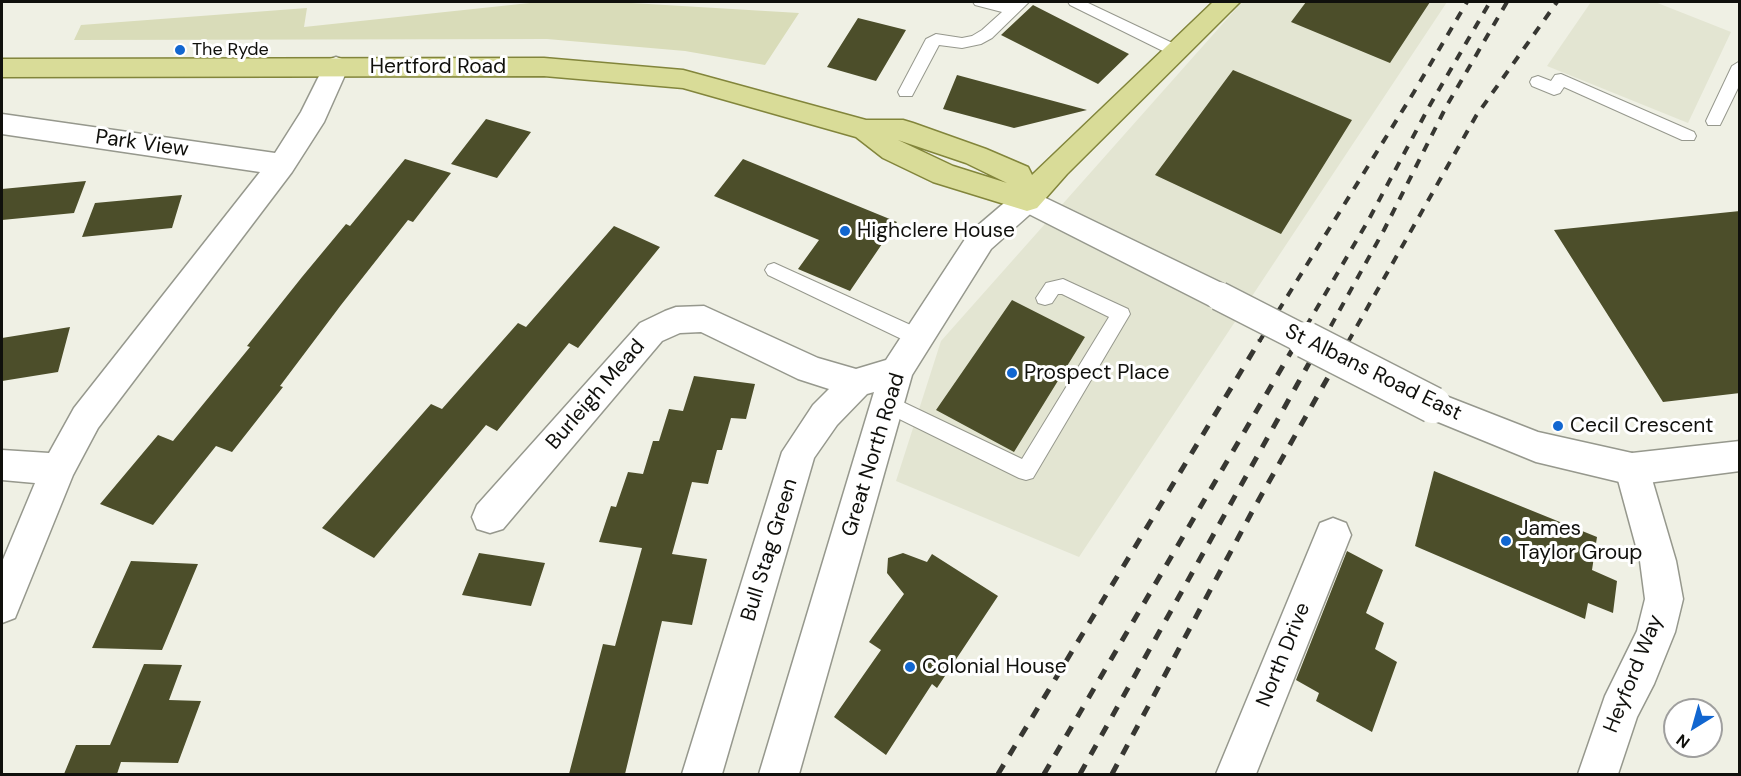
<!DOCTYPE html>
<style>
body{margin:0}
#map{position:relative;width:1741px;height:776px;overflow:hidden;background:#eff0e4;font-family:"DM Sans",sans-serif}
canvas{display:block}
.frame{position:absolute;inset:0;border:3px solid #10100c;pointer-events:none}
.north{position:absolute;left:1663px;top:698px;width:60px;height:60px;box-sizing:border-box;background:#fff;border:2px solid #9f9f9e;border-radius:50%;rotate:217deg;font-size:16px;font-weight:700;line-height:24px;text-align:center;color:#10100c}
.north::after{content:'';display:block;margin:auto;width:21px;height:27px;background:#1166d0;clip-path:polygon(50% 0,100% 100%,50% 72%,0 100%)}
</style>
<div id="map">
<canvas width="1741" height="776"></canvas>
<div class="frame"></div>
<div class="north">N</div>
</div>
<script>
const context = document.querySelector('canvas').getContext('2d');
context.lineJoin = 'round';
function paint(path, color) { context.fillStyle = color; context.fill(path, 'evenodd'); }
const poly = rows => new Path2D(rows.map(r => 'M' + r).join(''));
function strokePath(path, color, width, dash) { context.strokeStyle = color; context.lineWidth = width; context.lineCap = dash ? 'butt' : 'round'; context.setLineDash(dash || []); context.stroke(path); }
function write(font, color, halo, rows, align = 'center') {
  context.font = font + ' "DM Sans",sans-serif'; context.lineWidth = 6; context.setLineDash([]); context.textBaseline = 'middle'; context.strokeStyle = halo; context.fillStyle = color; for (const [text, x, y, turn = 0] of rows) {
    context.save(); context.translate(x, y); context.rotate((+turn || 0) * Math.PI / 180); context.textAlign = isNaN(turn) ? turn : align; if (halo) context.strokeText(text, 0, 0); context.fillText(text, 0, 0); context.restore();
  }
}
const built = poly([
 [1242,2,1447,2,1079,557,896,481,941,341],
 [1591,2,1655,2,1731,32,1688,123,1547,66]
]);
const green = poly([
 [539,2,615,2,799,13,765,65,685,51,547,39,74,40,81,25,307,8,304,27]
]);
const building = poly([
 [1306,2,1430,2,1390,63,1291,22],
 [1033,5,1129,54,1098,84,1001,35],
 [858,18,906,30,876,81,827,67],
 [1233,70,1352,120,1281,234,1155,175],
 [957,75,1087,110,1014,128,943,109],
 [486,119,531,132,497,178,451,164],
 [405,159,451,173,413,222,408,220,341,305,280,386,283,387,232,452,216,446,153,525,100,504,158,435,173,441,250,347,247,346,302,277,346,224,350,226],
 [743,159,897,222,850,291,798,269,819,240,714,196],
 [86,181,74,213,2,220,2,189],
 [182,195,172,228,82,237,95,203],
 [1740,211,1740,393,1663,402,1554,230],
 [614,226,660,247,578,348,569,343,497,431,486,425,374,558,322,528,431,404,442,409,518,323,526,327],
 [1012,300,1085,337,1014,452,936,410],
 [70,327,58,372,2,381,2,338],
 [694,376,755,384,746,419,731,418,722,450,717,450,708,484,692,482,672,554,707,559,692,625,662,621,625,774,569,774,603,644,615,646,642,548,599,542,611,506,616,507,628,472,643,474,653,441,659,441,669,409,683,411],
 [1434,471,1597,537,1592,570,1617,581,1613,613,1588,603,1585,619,1415,546],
 [1347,551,1383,570,1366,613,1384,623,1375,649,1397,662,1372,732,1316,701,1319,693,1296,680],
 [479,553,545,563,531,606,462,595],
 [903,553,927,562,932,554,998,596,937,688,932,684,886,755,834,717,881,650,869,642,904,594,887,573,888,558],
 [131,561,198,564,162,650,92,648],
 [144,664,182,665,169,700,201,701,178,763,121,762,117,774,64,774,76,745,110,745]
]);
const lane = poly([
 [973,2,1029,2,992,38,981,44,962,48,939,45,912,96,900,96,898,92,926,39,936,34,962,38,972,36,982,30,1002,12,975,5,973,2],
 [1068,2,1086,2,1183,48,1186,52,1183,56,1173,56,1070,5,1068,2],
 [1740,61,1740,84,1722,121,1720,125,1708,125,1706,121,1732,66,1740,61],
 [1561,74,1694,132,1696,136,1694,140,1682,140,1564,87,1560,93,1554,95,1532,86,1530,82,1532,78,1538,76,1551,81,1555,75,1561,74],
 [774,263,926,332,928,338,926,344,919,346,912,344,768,275,765,270,768,265,774,263],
 [1063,279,1128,309,1130,314,1033,478,1026,480,1019,478,881,410,878,404,881,398,888,395,1022,459,1109,317,1062,294,1058,294,1052,303,1045,305,1038,303,1036,298,1046,283,1063,279]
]);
const street = poly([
 [336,57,345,60,349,66,324,122,292,172,98,428,73,475,15,618,2,623,2,562,35,483,2,480,2,450,49,453,74,408,260,172,2,134,2,114,275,153,301,112,327,60,336,57],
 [1027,189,1037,192,1042,200,1037,208,991,249,912,375,799,774,759,774,874,392,867,394,837,425,814,458,722,774,682,774,782,452,813,405,829,389,798,379,701,332,680,333,662,341,503,529,490,533,477,529,472,517,477,505,640,323,665,311,676,307,704,306,818,358,856,369,886,360,969,233,1017,192,1027,189],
 [1632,453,1644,458,1649,469,1676,561,1683,599,1675,632,1654,684,1637,717,1618,774,1578,774,1605,696,1637,631,1645,599,1640,561,1615,469,1620,458,1632,453],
 [1333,518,1346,523,1351,535,1256,774,1216,774,1320,523,1333,518]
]);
const secondary = poly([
 [1027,189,1230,287,1235,296,1230,305,1219,309,1208,305,1017,208,1012,200,1017,192,1027,189],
 [1433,391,1538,432,1632,453,1740,441,1740,471,1632,485,1536,462,1421,415,1416,405,1421,395,1433,391]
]);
const primary = poly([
 [1213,2,1240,2,1067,174,1037,208,1027,211,933,182,883,158,856,137,683,88,544,76,2,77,2,59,544,58,683,70,866,120,903,120,913,123,986,149,1028,167,1032,175,1213,2],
 [898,140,966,163,1007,183,953,166,898,140]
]);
const railFar1 = poly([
 [1259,342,1414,92,1467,2],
 [1297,342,1368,221,1430,105,1490,2],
 [1322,342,1384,230,1446,107,1507,2],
 [1348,342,1476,116,1557,2]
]);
const rail = poly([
 [998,774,1260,340],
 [1044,774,1298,340],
 [1080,774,1322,340],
 [1112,774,1253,510,1349,340]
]);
const secondaryBridgeFar1 = poly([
 [1219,296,1309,342]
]);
const secondaryBridge = poly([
 [1306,340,1433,405]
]);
const markers = [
 [180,50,6,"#1166d0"],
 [845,231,6,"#1166d0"],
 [1012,373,6,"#1166d0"],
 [1558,426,6,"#1166d0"],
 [1506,541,6,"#1166d0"],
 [910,667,6,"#1166d0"]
];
const farPoinames = [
 ["The Ryde",192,50]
];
const streetNames = [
 ["Hertford Road",438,67],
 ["Park View",142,144,8],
 ["St Albans Road East",1373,373,26],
 ["Burleigh Mead",596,395,-49],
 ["Great North Road",874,455,-73],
 ["Bull Stag Green",770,550,-73],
 ["North Drive",1284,655,-68],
 ["Heyford Way",1634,674,-68]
];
const poiNames = [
 ["Highclere House",857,231],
 ["Prospect Place",1024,373],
 ["Cecil Crescent",1570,426],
 ["James",1518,529],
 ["Taylor Group",1518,553],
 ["Colonial House",922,667]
];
paint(built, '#e3e5d2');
paint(green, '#d9dcb9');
paint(building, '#4c4e2a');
strokePath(lane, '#96988d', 2);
strokePath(street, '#96988d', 3);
strokePath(secondary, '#96988d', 3);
strokePath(primary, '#82853b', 3);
paint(lane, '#fff');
paint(street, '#fff');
paint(secondary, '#fff');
paint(primary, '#d9dc98');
strokePath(railFar1, '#373732', 4, [9, 9]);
strokePath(rail, '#373732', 5, [11, 11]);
strokePath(secondaryBridgeFar1, '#96988d', 31, []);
strokePath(secondaryBridge, '#96988d', 39, []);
strokePath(secondaryBridgeFar1, '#fff', 28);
strokePath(secondaryBridge, '#fff', 36);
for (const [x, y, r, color] of markers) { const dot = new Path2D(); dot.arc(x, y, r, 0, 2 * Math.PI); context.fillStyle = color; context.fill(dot); strokePath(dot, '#fff', 2); }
write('18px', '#10100c', '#fff', farPoinames, 'left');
write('21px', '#10100c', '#fff', streetNames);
write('21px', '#10100c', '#fff', poiNames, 'left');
</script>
